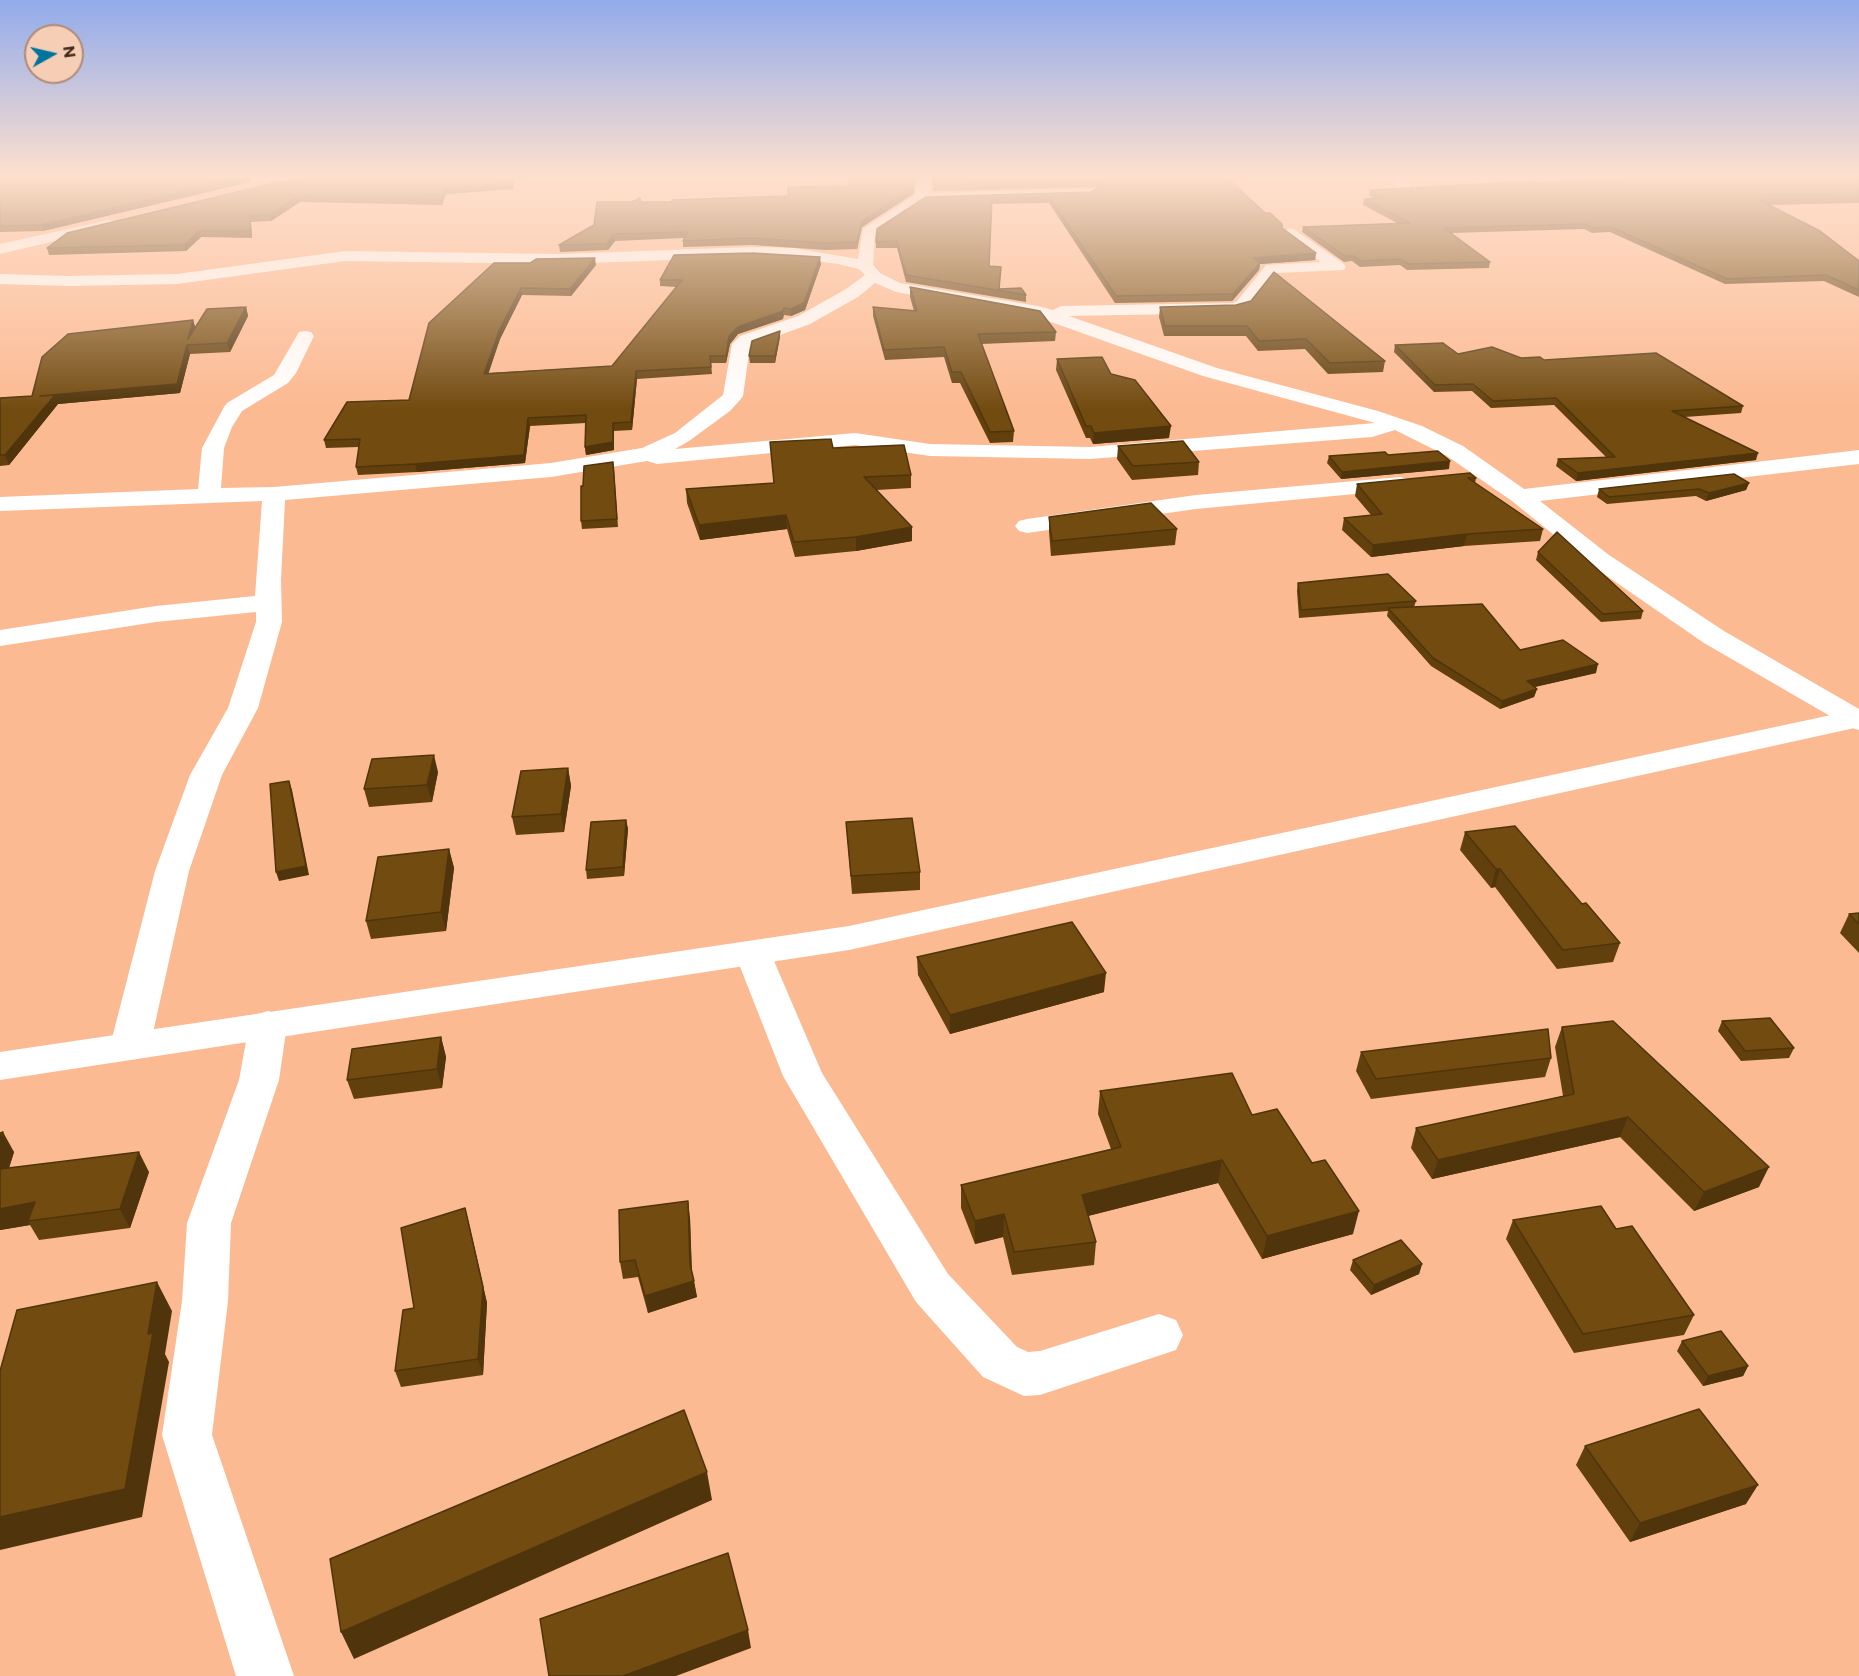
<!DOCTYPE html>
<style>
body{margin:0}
#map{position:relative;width:1859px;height:1676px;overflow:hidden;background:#fcba92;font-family:Commissioner,sans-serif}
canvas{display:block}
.north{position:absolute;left:24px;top:24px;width:60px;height:60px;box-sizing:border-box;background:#f6ceb6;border:2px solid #ae8c77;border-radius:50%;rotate:82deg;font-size:16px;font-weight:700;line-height:24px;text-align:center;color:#422818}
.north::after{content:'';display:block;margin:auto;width:21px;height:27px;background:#00749e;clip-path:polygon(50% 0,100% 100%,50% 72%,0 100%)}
</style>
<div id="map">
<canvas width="1859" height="1676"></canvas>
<div class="north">N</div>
</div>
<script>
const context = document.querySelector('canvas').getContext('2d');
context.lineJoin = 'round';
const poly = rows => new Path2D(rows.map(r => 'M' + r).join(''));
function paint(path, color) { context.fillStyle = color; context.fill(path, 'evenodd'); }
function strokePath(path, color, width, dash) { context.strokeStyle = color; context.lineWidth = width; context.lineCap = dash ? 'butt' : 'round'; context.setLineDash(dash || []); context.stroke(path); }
const street = poly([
 [180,174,306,174,308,177,301,181,186,178,180,174],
 [919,174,932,176,930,193,1096,189,1098,192,1096,195,1091,196,925,201,875,234,873,265,880,273,900,283,1038,306,1053,310,1061,306,1233,303,1237,301,1266,265,1321,262,1282,233,1290,228,1295,230,1344,264,1346,267,1344,270,1277,273,1249,309,1235,313,1069,316,1217,368,1378,411,1422,426,1463,446,1524,489,1859,450,1859,464,1540,501,1609,555,1724,631,1859,709,1859,730,1849,727,1704,643,1591,565,1512,501,1447,456,1395,430,1372,437,1090,459,930,456,855,445,657,464,647,461,551,477,285,500,281,580,282,622,258,708,222,775,189,871,150,1046,144,1056,130,1060,116,1056,110,1046,155,871,190,775,228,708,256,622,256,612,156,622,0,646,0,630,156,606,255,596,262,501,0,511,0,497,198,489,202,448,224,407,227,403,274,375,299,332,305,331,311,332,314,336,296,373,288,383,242,411,232,427,224,448,221,488,274,487,551,463,642,448,675,433,723,395,732,344,740,336,798,316,846,289,865,275,859,269,838,264,793,258,752,257,561,264,345,261,177,284,68,286,0,284,0,274,68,276,177,274,345,251,561,254,752,247,793,248,858,259,863,229,915,195,919,174],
 [875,283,896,292,1034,316,1203,376,1375,423,1090,447,930,444,855,433,675,449,689,441,730,411,740,400,743,396,750,346,810,324,858,297,875,283],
 [1389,174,1402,174,1410,185,1408,188,1398,188,1389,174],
 [109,220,114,221,116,224,114,227,0,254,0,244,109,220],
 [1400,477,1408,479,1411,484,1408,489,1196,509,1027,533,1019,531,1015,526,1019,521,1027,519,1196,495,1400,477],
 [753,942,766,945,771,954,822,1073,948,1274,1017,1347,1028,1352,1040,1351,1159,1314,1176,1320,1183,1335,1176,1350,1040,1395,1024,1396,983,1377,916,1302,783,1076,735,954,740,945,753,942],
 [268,1011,282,1015,287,1025,279,1080,231,1223,228,1301,212,1435,294,1676,236,1676,162,1435,182,1301,187,1223,239,1080,249,1025,254,1015,268,1011]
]);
const secondary = poly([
 [1859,709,1859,727,849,950,0,1080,0,1052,849,926,1859,709]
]);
const wall = poly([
 [0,174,249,176,250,182,43,231,0,232],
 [312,174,530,174,529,179,514,180,513,189,446,194,442,205,300,202,271,221,251,222,252,238,201,237,186,251,49,255,47,248],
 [846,174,917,174,913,194,862,227,857,249,826,250,752,245,683,247,683,241,684,238,615,241,608,250,560,252,559,245,641,202,672,202,788,196,849,186],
 [932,174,1223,174,1282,228,1316,253,1315,260,1260,264,1259,270,1232,301,1115,303,1049,203,992,204,989,266,999,289,1026,295,1026,302,906,282,897,248,876,248,876,242,926,197,1091,192,1097,189,1096,187,933,191,933,175],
 [1662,174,1859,174,1859,203,1769,205,1859,261,1859,297,1824,281,1725,284,1610,232,1592,233,1584,229,1451,233,1490,262,1489,268,1407,270,1400,265,1360,267,1352,261,1344,262,1302,232,1303,227,1399,224,1363,205,1364,199,1375,199,1369,195,1370,190,1537,183,1664,175],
 [494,263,596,265,571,296,522,295,500,339,488,373,612,366,677,287,660,286,660,280,821,264,805,310,791,316,784,315,783,319,738,334,730,344,726,363,711,363,712,374,637,379,632,430,614,431,614,450,586,455,585,447,586,423,530,426,525,463,417,472,358,475,356,467,359,447,326,448,324,440,409,400],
 [910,287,1056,332,1055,341,981,344,1014,431,1013,442,990,443,960,383,952,383,944,357,885,360,873,316,873,307,914,311,910,297],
 [1236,305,1385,361,1383,372,1328,374,1305,349,1258,351,1246,336,1164,336,1159,317,1160,307],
 [246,307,248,316,230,352,190,354,180,393,58,404,9,465,0,466,0,398,32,396],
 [780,337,775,363,750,363,749,356],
 [1395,345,1458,354,1544,360,1743,406,1741,413,1685,417,1756,460,1576,481,1556,466,1558,459,1606,457,1554,405,1491,408,1472,391,1434,392,1394,352],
 [1057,359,1111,374,1169,438,1093,444,1090,438,1086,438,1056,370],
 [770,442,833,448,911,475,911,488,877,490,912,541,856,551,795,557,787,529,700,540,687,503,686,489,774,483],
 [1118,446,1199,462,1198,475,1132,480,1117,459],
 [1388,455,1449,469,1341,479,1327,463,1329,456],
 [614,469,618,527,582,529,581,521,583,486],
 [1476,478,1475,483,1543,529,1540,541,1464,546,1371,557,1342,530,1344,518,1371,515,1355,496,1357,484],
 [1749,483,1746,490,1706,501,1696,496,1607,504,1597,497,1599,489],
 [1049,517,1177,529,1175,545,1051,556,1049,532],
 [1538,552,1643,611,1641,619,1601,622,1536,560],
 [1298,583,1416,601,1414,607,1520,650,1596,673,1535,687,1537,689,1534,697,1500,709,1431,666,1387,616,1388,611,1299,618,1297,591],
 [568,768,571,786,564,832,516,835,512,817],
 [438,772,432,802,369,807,364,789],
 [626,820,628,829,624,876,587,879,586,870],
 [846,822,920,872,920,890,852,894],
 [1465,832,1582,904,1620,943,1613,962,1557,969,1495,887,1491,888,1460,850],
 [449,849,454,868,446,931,371,939,366,921],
 [1859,913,1859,953,1840,933,1849,914],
 [917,957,1104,992,950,1034,918,975],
 [1722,1021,1794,1048,1789,1058,1741,1061,1718,1031],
 [1562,1027,1759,1187,1694,1211,1620,1137,1432,1179,1411,1148,1416,1128,1563,1096,1555,1047],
 [441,1037,446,1057,442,1088,354,1099,347,1080],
 [1361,1052,1551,1058,1545,1077,1371,1099,1356,1071],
 [1100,1091,1252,1115,1353,1234,1262,1259,1218,1183,1088,1216,1096,1242,1094,1265,1012,1275,1003,1237,975,1244,961,1208,961,1185,1111,1149,1098,1114],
 [0,1133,14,1152,9,1168,149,1172,130,1228,39,1240,30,1225,0,1230],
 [465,1208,469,1224,487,1303,483,1375,401,1387,395,1371,414,1308],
 [690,1218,692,1272,697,1297,648,1313,638,1277,623,1279,620,1262],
 [1513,1220,1616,1229,1694,1315,1684,1335,1574,1353,1506,1239],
 [1353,1260,1422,1264,1419,1274,1371,1295,1350,1270],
 [1682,1341,1748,1366,1743,1376,1703,1386,1677,1351],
 [1585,1446,1746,1504,1630,1542,1576,1465]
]);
const shadedWall = poly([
 [262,174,283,174,263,179],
 [513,174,514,180,513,189,446,194,442,205,441,199,445,188],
 [916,174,917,174,913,194,862,227,857,249,857,242,862,221],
 [249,176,250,182,43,231,41,225],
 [298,196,300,202,271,221,270,215],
 [250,216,251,222,252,238,250,231],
 [199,231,201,237,186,251,184,245],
 [614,234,615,241,608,250,607,244],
 [1316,253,1315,260,1260,264,1259,270,1232,301,1233,294,1254,258],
 [820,257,821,264,805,310,791,316,791,309],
 [595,258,596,265,571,296,570,289],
 [521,288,522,295,500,339,486,381,484,374,499,331],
 [246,307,248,316,230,352,227,343],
 [784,308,783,319,738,334,730,344,726,363,726,356,729,336,738,327],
 [193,320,196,329,188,339],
 [780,331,780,337,775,363,775,356],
 [187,345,190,354,180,393,58,404,9,465,5,455,40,396],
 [636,371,637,379,632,430,631,422],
 [528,418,530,426,525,463,417,472,415,464],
 [613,423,614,431,614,450,586,455,585,447],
 [1171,426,1169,438,1093,444,1094,433],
 [1758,453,1756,460,1576,481,1578,473],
 [1450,461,1449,469,1341,479,1342,472],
 [1749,483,1746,490,1706,501,1709,493],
 [786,515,787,529,700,540,699,525],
 [912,527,912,541,856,551,856,537],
 [1467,534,1464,546,1371,557,1373,545],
 [1598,664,1596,673,1525,689,1527,681],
 [1537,689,1534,697,1500,709,1502,701],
 [434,755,438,772,432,802,427,785],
 [568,768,571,786,564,832,561,814],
 [289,781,292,790,309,875,279,881,276,872],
 [626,820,628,829,624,876,623,867],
 [449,849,454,868,446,931,441,912],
 [1496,869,1500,869,1495,887,1491,888],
 [1106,973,1104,992,950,1034,950,1015],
 [441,1037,446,1057,442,1088,437,1069],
 [1628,1117,1620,1137,1432,1179,1438,1160],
 [3,1132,14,1152,2,1190,0,1187,0,1142],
 [139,1152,149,1172,130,1228,120,1209],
 [1222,1160,1218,1183,1080,1218,1082,1195],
 [1769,1167,1759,1187,1694,1211,1704,1192],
 [688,1201,690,1218,692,1281,690,1264],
 [35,1202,28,1221,30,1225,0,1230,0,1209],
 [465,1208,469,1224,487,1303,483,1375,478,1359],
 [1359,1211,1353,1234,1262,1259,1267,1236],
 [1004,1214,1003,1237,975,1244,975,1221],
 [1422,1264,1419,1274,1371,1295,1374,1285],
 [694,1281,697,1297,648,1313,645,1296],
 [157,1282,172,1311,165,1354,169,1362,142,1517,0,1550,0,1517,148,1334],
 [1748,1366,1743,1376,1703,1386,1708,1376],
 [707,1472,712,1500,354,1659,341,1632],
 [1758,1485,1746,1504,1630,1542,1640,1523],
 [748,1630,751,1648,676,1676,623,1676]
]);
const building = poly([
 [0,174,184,174,249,176,41,225,0,226,0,174],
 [312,174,513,174,512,183,445,188,441,199,298,196,270,215,250,216,250,231,199,231,184,245,47,248,67,233,312,174],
 [847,174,916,174,913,188,862,221,857,242,825,243,752,238,683,241,688,232,614,234,607,244,559,245,594,225,597,202,632,202,640,198,641,202,672,202,672,200,788,196,788,187,850,186,847,174],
 [933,174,1223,174,1265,213,1270,213,1282,224,1282,228,1316,253,1254,258,1260,263,1233,294,1116,296,1049,197,992,198,989,266,1001,267,999,289,1021,288,1026,295,906,275,897,241,876,242,877,229,926,197,1091,192,1100,187,1096,181,933,185,933,174],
 [1673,174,1859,174,1859,198,1759,200,1820,231,1859,261,1859,290,1826,275,1727,279,1611,227,1593,228,1585,224,1444,228,1490,262,1408,264,1401,259,1361,261,1353,256,1345,256,1303,227,1410,223,1364,199,1383,198,1370,190,1533,181,1537,183,1673,174],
 [752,253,820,257,804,303,791,309,784,308,783,311,738,327,729,336,726,356,710,356,711,367,636,371,631,422,613,423,613,442,585,447,586,415,528,418,524,455,415,464,356,467,360,439,324,440,347,402,409,400,429,323,494,263,530,263,536,259,595,258,570,289,521,288,499,331,484,374,612,366,682,280,660,280,674,255,752,253],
 [1274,272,1385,361,1330,363,1306,339,1259,341,1247,326,1165,326,1160,307,1236,305,1251,301,1274,272],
 [910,287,1040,311,1056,332,978,334,1014,431,990,432,961,372,952,372,944,347,884,350,873,307,917,311,910,287],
 [246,307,227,343,187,345,177,384,40,396,55,395,5,455,0,455,0,398,32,396,42,357,68,334,193,320,188,339,207,309,246,307],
 [780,331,775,356,749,356,752,341,780,331],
 [1443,343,1458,354,1492,347,1521,358,1540,357,1544,360,1656,353,1743,406,1672,411,1758,453,1578,473,1558,459,1615,457,1556,398,1493,401,1473,384,1435,385,1395,345,1443,343],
 [1102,357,1111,374,1135,380,1171,426,1094,433,1091,426,1086,426,1057,359,1102,357],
 [831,439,833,448,904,445,911,475,864,477,912,527,856,537,794,542,786,515,699,525,686,489,774,483,770,442,831,439],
 [1183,441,1199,462,1133,466,1118,446,1183,441],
 [1438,451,1450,461,1342,472,1329,456,1385,452,1388,455,1438,451],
 [613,462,617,519,581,521,581,486,583,486,584,466,613,462],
 [1470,473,1476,478,1468,478,1543,529,1467,534,1373,545,1344,518,1382,514,1357,484,1470,473],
 [1734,474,1749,483,1709,493,1699,489,1609,497,1599,489,1734,474],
 [1151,503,1177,529,1052,541,1049,517,1151,503],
 [1557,532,1643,611,1603,614,1538,552,1557,532],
 [1388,574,1416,601,1301,610,1298,583,1388,574],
 [1482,604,1520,650,1563,640,1598,664,1527,681,1537,689,1502,701,1433,658,1388,608,1482,604],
 [434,755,427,785,364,789,372,759,434,755],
 [568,768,561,814,512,817,521,771,568,768],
 [289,781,306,866,276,872,270,784,289,781],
 [912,818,920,872,851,876,846,822,912,818],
 [626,820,623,867,586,870,591,822,626,820],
 [1515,826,1582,904,1586,903,1620,943,1563,950,1500,869,1496,869,1465,832,1515,826],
 [449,849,441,912,366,921,378,857,449,849],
 [1859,913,1859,924,1849,914,1859,913],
 [1072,922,1106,973,950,1015,917,957,1072,922],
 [1770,1018,1794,1048,1745,1051,1722,1021,1770,1018],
 [1613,1021,1769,1167,1704,1192,1628,1117,1438,1160,1416,1128,1574,1094,1562,1027,1613,1021],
 [1548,1029,1551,1058,1376,1079,1361,1052,1548,1029],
 [441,1037,437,1069,347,1080,352,1049,441,1037],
 [1232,1073,1252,1115,1277,1109,1312,1163,1325,1160,1359,1211,1267,1236,1222,1160,1082,1195,1096,1242,1014,1252,1004,1214,975,1221,961,1185,1121,1147,1100,1091,1232,1073],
 [3,1132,0,1142,0,1133,3,1132],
 [139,1152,120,1209,28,1221,35,1202,0,1209,0,1169,139,1152],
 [688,1201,690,1264,694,1281,645,1296,635,1260,620,1262,619,1210,688,1201],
 [1601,1206,1616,1229,1632,1226,1694,1315,1583,1334,1513,1220,1601,1206],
 [465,1208,483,1287,478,1359,395,1371,403,1310,414,1308,401,1228,465,1208],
 [1401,1240,1422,1264,1374,1285,1353,1260,1401,1240],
 [157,1282,148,1334,153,1333,125,1489,0,1517,0,1371,17,1310,157,1282],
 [1721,1331,1748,1366,1708,1376,1682,1341,1721,1331],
 [1699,1409,1758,1485,1640,1523,1585,1446,1699,1409],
 [684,1410,707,1472,341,1632,330,1559,684,1410],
 [728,1553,748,1630,623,1676,549,1676,540,1619,728,1553]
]);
paint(street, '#fff');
paint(secondary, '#fff');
paint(wall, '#62400e');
paint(shadedWall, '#50340b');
paint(building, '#724b10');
strokePath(building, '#50340b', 1.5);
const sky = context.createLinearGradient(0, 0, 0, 409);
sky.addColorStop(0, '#91abeb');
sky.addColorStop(0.43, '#fee0ce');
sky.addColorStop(1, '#fee0ce00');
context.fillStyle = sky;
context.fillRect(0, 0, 1859, 409);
</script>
